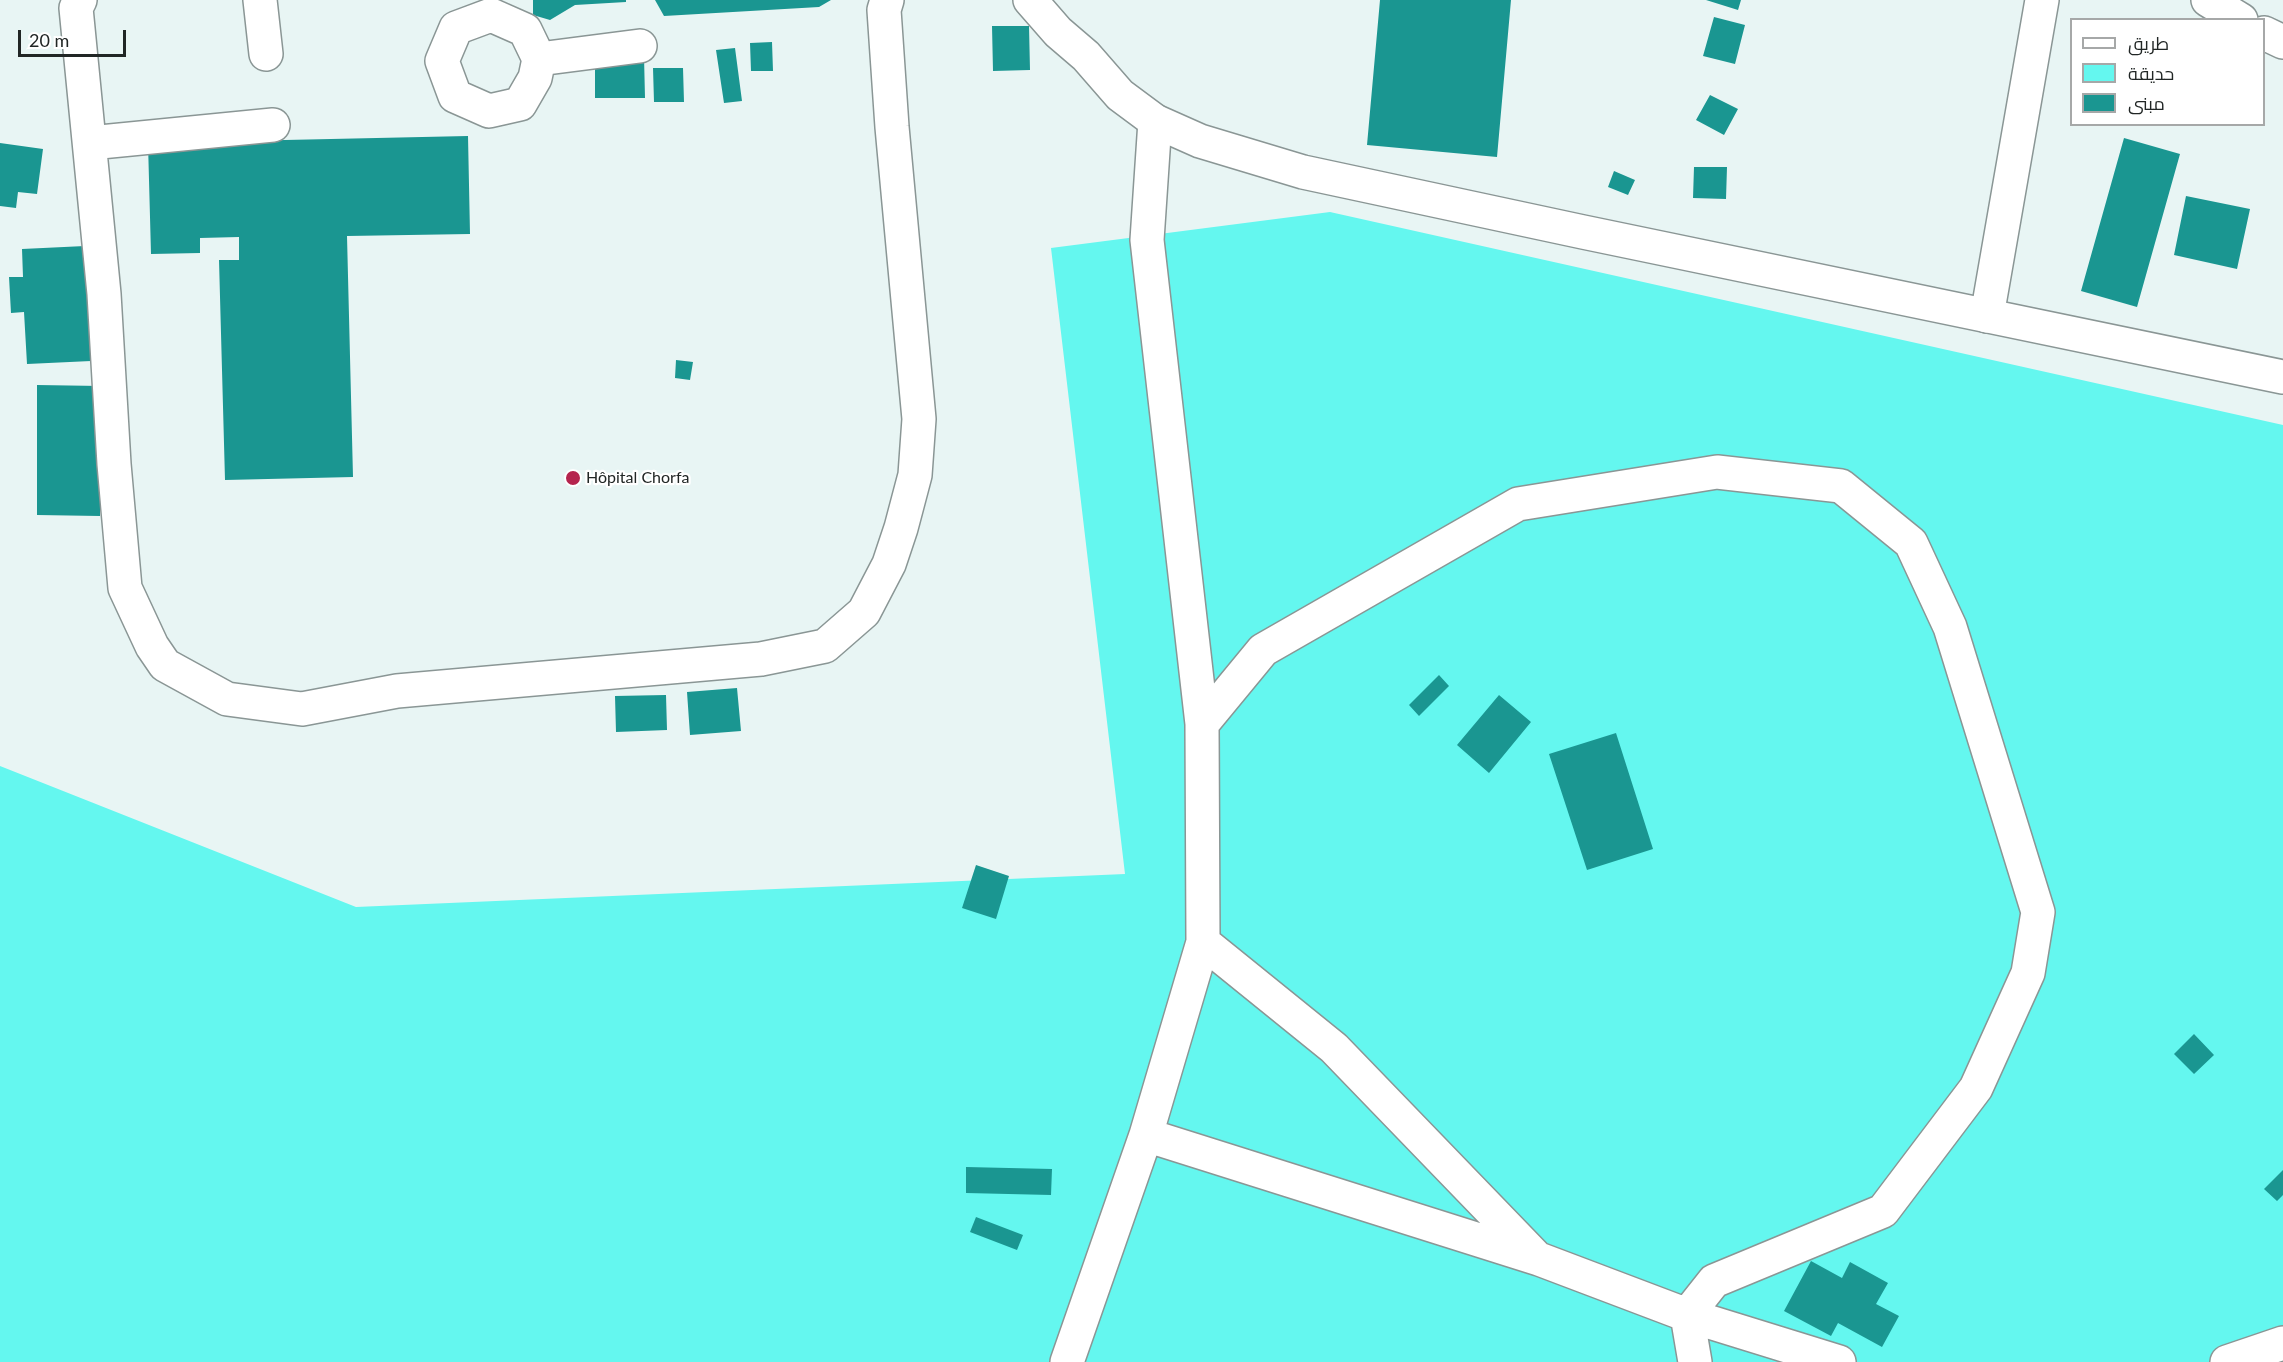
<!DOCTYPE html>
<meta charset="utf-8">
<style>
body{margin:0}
#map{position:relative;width:2283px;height:1362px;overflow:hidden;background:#e8f5f4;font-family:Lato,Cairo,sans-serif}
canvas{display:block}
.legend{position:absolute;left:2070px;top:18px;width:195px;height:108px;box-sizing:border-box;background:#fff;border:2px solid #a6a8a8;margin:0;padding:8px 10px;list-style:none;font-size:18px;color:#212625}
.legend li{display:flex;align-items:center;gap:12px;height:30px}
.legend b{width:30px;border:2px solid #a6a8a8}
.scale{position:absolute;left:18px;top:30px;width:108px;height:27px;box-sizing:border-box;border:3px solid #212625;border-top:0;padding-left:8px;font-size:18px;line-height:21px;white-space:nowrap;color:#212625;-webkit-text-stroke:4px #fff;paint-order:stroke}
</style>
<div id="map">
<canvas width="2283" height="1362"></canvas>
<ul class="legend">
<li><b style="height:8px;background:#fff"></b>طريق</li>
<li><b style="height:16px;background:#64f7ef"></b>حديقة</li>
<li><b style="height:16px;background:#1a9691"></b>مبنى</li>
</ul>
<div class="scale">20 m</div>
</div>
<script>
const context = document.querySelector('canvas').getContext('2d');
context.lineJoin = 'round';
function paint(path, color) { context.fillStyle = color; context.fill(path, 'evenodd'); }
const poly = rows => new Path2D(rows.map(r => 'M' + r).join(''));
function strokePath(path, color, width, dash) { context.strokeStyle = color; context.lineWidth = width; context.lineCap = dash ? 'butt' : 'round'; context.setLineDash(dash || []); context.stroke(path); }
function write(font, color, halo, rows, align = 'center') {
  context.font = font + ' Lato,sans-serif'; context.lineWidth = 4.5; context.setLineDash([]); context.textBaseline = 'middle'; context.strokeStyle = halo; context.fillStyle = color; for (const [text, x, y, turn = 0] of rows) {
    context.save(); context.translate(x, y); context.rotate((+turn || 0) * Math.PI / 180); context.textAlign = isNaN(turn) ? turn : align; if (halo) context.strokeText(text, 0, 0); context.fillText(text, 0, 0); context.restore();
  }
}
const green = poly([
 [1330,212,2283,425,2283,1362,0,1362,0,766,356,907,1125,874,1051,248]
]);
const building = poly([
 [533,0,626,0,626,2,575,5,550,20,533,15],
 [655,0,831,0,819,7,664,16],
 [1380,0,1511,0,1497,157,1367,145],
 [1706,0,1741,0,1738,10],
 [1714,17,1745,25,1735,64,1703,56],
 [992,26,1029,26,1030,70,993,71],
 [772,42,773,71,751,71,750,43],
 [735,48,742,101,724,103,716,50],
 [595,56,644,56,645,98,595,98],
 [653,68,683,68,684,102,654,102],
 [1710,95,1738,109,1724,135,1696,120],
 [468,136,470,234,347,236,353,477,225,480,219,260,239,260,239,237,200,238,200,253,151,254,148,143],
 [2124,138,2180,154,2137,307,2081,291],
 [0,143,43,149,37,194,18,192,16,208,0,206],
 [1694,167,1727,167,1726,199,1693,198],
 [1614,171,1635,180,1628,195,1608,187],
 [2186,196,2250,209,2237,269,2174,255],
 [85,246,91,361,27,364,24,312,11,313,9,277,23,277,22,249],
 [676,360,693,362,690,380,675,378],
 [37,385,101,386,100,516,37,515],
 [1439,675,1449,686,1419,716,1409,705],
 [737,688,741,731,690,735,687,692],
 [666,695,667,730,616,732,615,696],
 [1499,695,1531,722,1489,773,1457,745],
 [1616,733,1653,849,1587,870,1549,754],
 [976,865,1009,876,996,919,962,908],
 [2194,1034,2214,1055,2194,1074,2174,1054],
 [966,1167,1052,1169,1051,1195,966,1193],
 [2283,1170,2283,1195,2277,1201,2264,1189],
 [976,1217,1023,1235,1017,1250,970,1232],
 [1811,1261,1842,1278,1850,1262,1888,1283,1876,1304,1899,1316,1882,1347,1838,1323,1831,1336,1784,1311]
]);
const minor = poly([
 [80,0,76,8,104,294,114,464,125,588,152,646,165,665,227,699,302,709,397,691,761,659,825,646,864,612,889,564,901,528,915,475,919,419,892,127,884,10,887,0],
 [260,0,266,54],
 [2208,0,2241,20],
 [491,15,525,30,539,59,535,78,520,104,489,111,455,96,442,61,456,28,491,15],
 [2264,33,2283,42],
 [539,59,640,46],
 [1155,121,1147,240,1202,724],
 [90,143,273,125],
 [1987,316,2042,0],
 [1203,942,1334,1048,1535,1256],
 [1146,1135,1539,1259,1687,1315,1839,1362],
 [1067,1362,1146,1135,1203,942,1202,724,1263,650,1518,504,1717,472,1841,486,1911,543,1950,627,2038,912,2028,973,1976,1088,1883,1211,1714,1281,1687,1315,1695,1362],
 [2227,1362,2283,1343]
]);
const major = poly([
 [1030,0,1058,32,1086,56,1120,95,1155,121,1200,141,1303,172,1583,232,2283,377]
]);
const markers = [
 [573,478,8,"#b5244e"]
];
const poiNames = [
 ["Hôpital Chorfa",586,478]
];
paint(green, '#64f7ef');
paint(building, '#1a9691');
strokePath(minor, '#8a9695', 36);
strokePath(major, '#8a9695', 36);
strokePath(minor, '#fff', 33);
strokePath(major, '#fff', 33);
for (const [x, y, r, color] of markers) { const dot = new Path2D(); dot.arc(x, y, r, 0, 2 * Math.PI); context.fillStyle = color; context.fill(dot); strokePath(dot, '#fff', 2); }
write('16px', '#212625', '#fff', poiNames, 'left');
</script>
